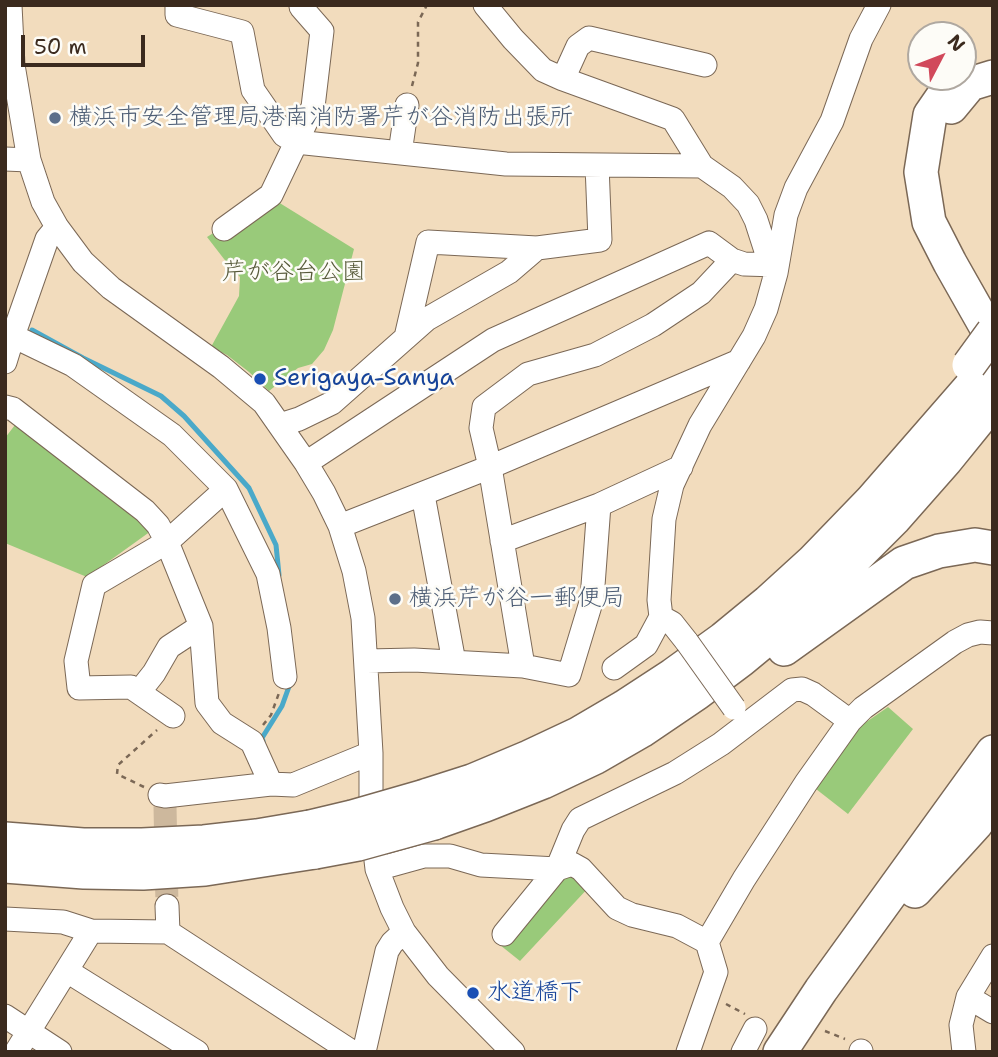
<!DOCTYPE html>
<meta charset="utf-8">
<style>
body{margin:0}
#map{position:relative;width:998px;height:1057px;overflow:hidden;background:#f2dcbd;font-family:"Shantell Sans",sans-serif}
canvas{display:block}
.frame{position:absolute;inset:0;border:7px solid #3b2a1e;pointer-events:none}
.north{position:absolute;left:907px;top:21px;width:70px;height:70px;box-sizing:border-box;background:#fdfcf7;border:2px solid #afa8a0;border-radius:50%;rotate:48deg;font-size:19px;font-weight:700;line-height:28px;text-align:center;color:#3b2a1e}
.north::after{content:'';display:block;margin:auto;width:24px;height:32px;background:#d1495b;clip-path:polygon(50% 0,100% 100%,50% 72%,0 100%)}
.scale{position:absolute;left:21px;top:35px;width:124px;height:32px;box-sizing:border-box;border:4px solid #3b2a1e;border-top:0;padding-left:9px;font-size:21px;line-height:24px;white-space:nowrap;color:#3b2a1e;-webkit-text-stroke:5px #fdfcf7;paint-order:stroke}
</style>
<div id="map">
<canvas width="998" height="1057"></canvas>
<div class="frame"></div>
<div class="north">N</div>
<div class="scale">50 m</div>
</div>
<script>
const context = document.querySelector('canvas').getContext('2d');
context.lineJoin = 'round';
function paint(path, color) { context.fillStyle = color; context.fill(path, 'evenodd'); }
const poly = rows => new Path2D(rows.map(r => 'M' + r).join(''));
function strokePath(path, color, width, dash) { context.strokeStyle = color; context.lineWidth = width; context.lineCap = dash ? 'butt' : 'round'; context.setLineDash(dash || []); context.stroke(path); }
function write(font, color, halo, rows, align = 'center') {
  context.font = font + ' "Shantell Sans","Klee One",sans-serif'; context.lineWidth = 5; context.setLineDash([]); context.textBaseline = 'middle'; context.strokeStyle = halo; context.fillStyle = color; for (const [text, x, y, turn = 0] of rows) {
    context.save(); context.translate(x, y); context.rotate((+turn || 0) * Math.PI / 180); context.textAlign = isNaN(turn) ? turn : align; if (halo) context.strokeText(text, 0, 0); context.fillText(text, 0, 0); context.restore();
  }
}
const green = poly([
 [270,197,354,249,333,330,324,350,312,364,298,368,269,391,249,372,227,355,211,347,239,296,240,277,224,259,207,237],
 [15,425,151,531,87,577,5,543,5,438],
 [888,707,913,729,848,814,816,789,859,727],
 [573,870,590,886,520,961,500,945,528,911]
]);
const stream = poly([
 [32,330,83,358,161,396,184,416,249,488,276,545,279,575],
 [263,741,262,738,282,706,291,681]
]);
const minorTunnel = poly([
 [165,806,167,906]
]);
const path = poly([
 [412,86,418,63,418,22,427,5],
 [263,725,271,715,279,693],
 [144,787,117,774,118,765,157,730],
 [726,1004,745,1014],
 [825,1031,845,1039]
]);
const minor = poly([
 [10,5,13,65,29,160,43,202,57,227,83,262,111,288,221,367,264,403,306,463,324,493,340,526,354,571,363,618,371,753,371,818,377,869,392,908,404,932,438,976,513,1052],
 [177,5,177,15,242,32,253,90,284,135,296,142,506,164,702,166],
 [485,5,513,39,543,70,563,79,673,119,702,166,732,187,748,204,756,220,766,251,777,265],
 [563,79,578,46,589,38,705,65],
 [400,153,407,105],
 [5,159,29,160],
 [224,229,271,195,313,107,322,31,301,7],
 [5,335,13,336,73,365,172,435,226,489,268,574,279,628,285,677],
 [406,337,428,242,537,248,600,240,597,165],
 [5,362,13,336,47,239,57,227],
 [5,407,13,409,145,511,158,525,167,542,201,626,207,703,222,723,252,742,271,784,293,785,371,753],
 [280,425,299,419,332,403,427,319,509,272,537,248],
 [306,463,493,340,709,243,732,260,744,264,777,265],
 [423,495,454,662],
 [340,526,490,467,739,361],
 [502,541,599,505,681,467],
 [661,617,672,623,687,642],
 [367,661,414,660,523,666,569,675,592,599,599,505],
 [523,666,490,467,481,428,484,407,528,374,595,355,653,325,701,293,732,260],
 [614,668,646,645,661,617,659,600,664,519,672,485,700,425,754,336,766,309,776,273,786,215,796,188,832,121,861,39,879,5],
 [139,692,154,673,169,647,201,626],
 [173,716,131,687,79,688,76,661,94,585,167,542,226,489],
 [850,721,863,708,955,642,968,635,980,632,993,633],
 [160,795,165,796,271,784],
 [377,869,424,856,450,856,481,865,557,869,572,864,581,869,617,908,632,915,677,926,707,942],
 [167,906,168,932],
 [5,919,63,922,91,931],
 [504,934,557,869,573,830,580,819,675,773,721,744,792,690,802,689,813,694,850,721,806,783,744,879,707,942,716,972,688,1052],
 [67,971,197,1052],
 [968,997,993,1012],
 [5,1016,60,1052],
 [861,1051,861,1052],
 [16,1052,91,931,168,932,352,1052],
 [364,1052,387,951,392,943,404,932],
 [743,1052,755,1029],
 [964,1052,961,1025,968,997,993,956]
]);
const highway = poly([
 [961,77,950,86,930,115,921,172,929,222,950,263,993,339],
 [951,107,970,84,993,77],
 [784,649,904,563,939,551,975,545,993,548],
 [425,796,472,781,529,757,578,734,624,707,673,675,723,639,768,602,813,561,871,501,993,361],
 [434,823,485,805,543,782,596,757,641,731,697,693,741,660,787,622,834,579,894,519,946,460,993,402],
 [5,839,83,845,142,845,204,842,257,836,310,827],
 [5,866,84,872,143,873,205,869,315,852],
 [915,891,976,824,993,799],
 [780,1052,821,990,993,752]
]);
const minorBridge = poly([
 [687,642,734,708]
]);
const highwayBridge = poly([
 [969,365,993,332],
 [310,827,352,817,425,796],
 [315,852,358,844,434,823]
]);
const markers = [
 [55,118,7,"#5c6f8a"],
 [260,379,7,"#1a4fb4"],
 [395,599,7,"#5c6f8a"],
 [473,993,7,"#1a4fb4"]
];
const serviceNames = [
 ["横浜市安全管理局港南消防署芹が谷消防出張所",69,118],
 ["横浜芹が谷一郵便局",409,599]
];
const parkNames = [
 ["芹が谷台公園",294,273]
];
const transitNames = [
 ["Serigaya-Sanya",274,379],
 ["水道橋下",487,993]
];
paint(green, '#99ca7a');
strokePath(stream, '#4aa9c9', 5);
strokePath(minorTunnel, '#cdb89d', 23, [23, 11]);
strokePath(minor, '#7b6856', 25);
strokePath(highway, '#7b6856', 36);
strokePath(path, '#7b6856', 2.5, [5, 5]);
strokePath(minor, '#fff', 23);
strokePath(highway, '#fff', 33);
strokePath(minorBridge, '#7b6856', 25, []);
strokePath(highwayBridge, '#7b6856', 36, []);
strokePath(minorBridge, '#fff', 23);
strokePath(highwayBridge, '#fff', 33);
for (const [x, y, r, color] of markers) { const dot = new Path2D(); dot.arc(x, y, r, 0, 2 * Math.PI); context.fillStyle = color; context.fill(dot); strokePath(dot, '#fdfcf7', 2.5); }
write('24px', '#4e5e75', '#fdfcf7', serviceNames, 'left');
write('24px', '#575a3a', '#fdfcf7', parkNames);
write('24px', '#164399', '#fdfcf7', transitNames, 'left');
</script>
